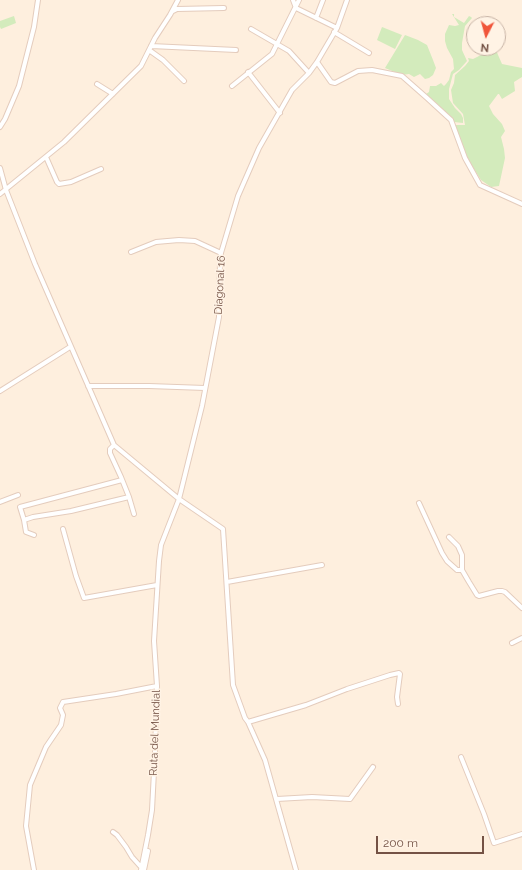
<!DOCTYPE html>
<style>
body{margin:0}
#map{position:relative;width:522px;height:870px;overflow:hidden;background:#feefde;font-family:Raleway,sans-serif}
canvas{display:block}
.north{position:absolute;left:466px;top:16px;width:40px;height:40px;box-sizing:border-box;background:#fff3e5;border:1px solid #c7b3a5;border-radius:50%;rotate:186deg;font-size:11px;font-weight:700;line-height:16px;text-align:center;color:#745245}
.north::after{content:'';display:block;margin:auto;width:14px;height:18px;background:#f0553a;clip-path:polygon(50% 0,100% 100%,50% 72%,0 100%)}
.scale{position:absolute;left:376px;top:836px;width:108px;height:18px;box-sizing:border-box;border:2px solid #745245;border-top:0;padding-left:5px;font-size:12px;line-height:14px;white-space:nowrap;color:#745245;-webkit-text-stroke:3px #fff3e5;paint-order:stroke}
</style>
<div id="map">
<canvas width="522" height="870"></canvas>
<div class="north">N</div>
<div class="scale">200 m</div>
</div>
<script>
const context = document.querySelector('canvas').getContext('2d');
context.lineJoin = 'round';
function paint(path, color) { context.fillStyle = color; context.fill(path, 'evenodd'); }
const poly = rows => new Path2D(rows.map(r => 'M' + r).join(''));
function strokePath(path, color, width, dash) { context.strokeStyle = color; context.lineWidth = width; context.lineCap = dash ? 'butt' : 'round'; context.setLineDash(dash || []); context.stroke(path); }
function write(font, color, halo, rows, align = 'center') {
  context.font = font + ' Raleway,sans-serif'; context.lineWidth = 3; context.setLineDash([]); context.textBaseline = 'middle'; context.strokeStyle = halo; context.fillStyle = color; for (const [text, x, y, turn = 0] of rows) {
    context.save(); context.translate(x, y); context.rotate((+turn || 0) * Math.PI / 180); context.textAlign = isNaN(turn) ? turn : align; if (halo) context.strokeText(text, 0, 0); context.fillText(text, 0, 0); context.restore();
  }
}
const green = poly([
 [452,14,454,14,454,17,464,23,469,16,471,17,472,18,465,26,462,43,462,50,467,61,459,70,453,74,449,89,449,99,455,108,461,114,463,118,463,123,454,122,426,94,429,92,430,86,436,86,441,83,444,86,446,84,449,80,451,72,454,69,453,59,447,48,445,41,445,34,449,25,455,26,459,25],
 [14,16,16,23,1,29,0,27,0,21],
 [382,27,402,35,395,49,377,40],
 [405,35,418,40,427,45,433,60,436,68,433,75,429,78,425,79,420,74,414,77,409,74,402,75,385,68],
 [484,48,495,48,502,64,522,68,522,77,514,82,515,91,502,99,499,94,498,94,489,106,493,114,502,124,505,131,501,137,504,149,505,158,499,186,491,187,481,180,469,161,463,149,455,125,465,125,463,114,453,103,451,90,454,83,455,75,465,66,469,61,468,58,473,59,479,56,484,53]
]);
const minor = poly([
 [293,0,296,8,337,28],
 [173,11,177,9,224,8],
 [316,18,323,0],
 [251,29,289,51,309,73],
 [334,32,369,53],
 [151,46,236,50],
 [149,50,163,60,184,81],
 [317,62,331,82,335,83,358,71,372,70,402,76,427,98,451,120,465,158,480,185,522,204],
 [248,72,280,113],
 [97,84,113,94],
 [232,86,272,54,299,0],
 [0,127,5,119,19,86,34,27,38,0],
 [46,157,57,182,59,184,71,182,101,169],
 [0,168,6,190,35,264,114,445,179,499,223,529,233,685,245,718,248,722,265,760,296,870],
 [0,194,64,142,141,66,155,38,170,15,178,0],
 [131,252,156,242,179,240,195,241,221,253],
 [88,386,149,386,205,388],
 [0,391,70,347],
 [114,445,110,449,110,453,121,477,129,497,134,514],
 [0,502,18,495],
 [419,503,442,553,447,561,457,570,462,570],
 [24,520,33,517,71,511,129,497],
 [63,529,76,576,84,598,157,585],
 [34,535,26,532,24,520,20,507,122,480],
 [449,537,458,546,462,555,462,570,469,582,477,595,479,596,498,591,502,591,505,592,522,608],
 [227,582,322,565],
 [512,643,522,638],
 [248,722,306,705,347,689,390,675,399,673,400,674,397,697,398,704],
 [461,757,484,814,494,843,522,834],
 [277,799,312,797,350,799,373,767],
 [113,832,117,835,126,847,132,857,141,867],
 [34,870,26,826,30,785,46,747,61,725,63,715,60,708,63,702,116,694,157,686],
 [141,870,148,835,152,810,155,752,157,686,154,641,159,561,161,545,179,499,202,406,219,317,220,261,221,253,238,196,259,148,292,90,309,73,317,62,337,28,347,0],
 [144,870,148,851]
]);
const streetNames = [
 ["Diagonal 16",220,285,-87],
 ["Ruta del Mundial",155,733,-88]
];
paint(green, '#d3ebbc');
strokePath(minor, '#e4ccbd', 6);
strokePath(minor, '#fff', 4);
write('11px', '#745245', '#fff3e5', streetNames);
</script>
